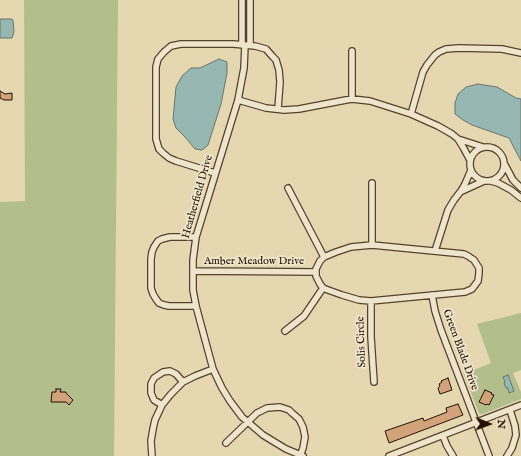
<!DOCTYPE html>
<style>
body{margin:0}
#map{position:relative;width:521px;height:456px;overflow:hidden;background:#e5d7b0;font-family:"IM FELL English",serif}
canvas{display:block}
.north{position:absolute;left:469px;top:404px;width:40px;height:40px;-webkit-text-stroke:3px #eee5cc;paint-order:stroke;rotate:91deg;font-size:11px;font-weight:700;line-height:16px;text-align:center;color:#251100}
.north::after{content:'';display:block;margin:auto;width:14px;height:18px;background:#251100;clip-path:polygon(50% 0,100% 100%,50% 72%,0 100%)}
</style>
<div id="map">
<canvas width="521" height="456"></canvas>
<div class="north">N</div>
</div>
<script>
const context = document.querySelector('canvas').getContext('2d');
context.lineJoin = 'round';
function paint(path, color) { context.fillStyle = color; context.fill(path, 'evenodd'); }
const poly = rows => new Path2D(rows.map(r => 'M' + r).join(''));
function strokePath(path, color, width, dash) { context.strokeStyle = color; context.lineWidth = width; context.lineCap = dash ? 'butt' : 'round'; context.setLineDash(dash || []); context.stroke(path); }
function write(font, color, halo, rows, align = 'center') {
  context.font = font + ' "IM FELL English",serif'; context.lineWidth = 3.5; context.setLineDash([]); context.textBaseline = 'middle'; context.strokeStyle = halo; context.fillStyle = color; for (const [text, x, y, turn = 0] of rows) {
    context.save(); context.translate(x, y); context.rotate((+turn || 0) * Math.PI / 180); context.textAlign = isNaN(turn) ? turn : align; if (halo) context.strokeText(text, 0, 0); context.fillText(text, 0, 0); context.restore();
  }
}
const green = poly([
 [24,0,118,0,114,456,0,456,0,202,25,201],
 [521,313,521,370,513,373,521,392,521,399,483,414,480,414,478,411,464,374,491,363,477,324]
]);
const water = poly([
 [1,19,12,19,13,20,14,32,12,38,0,38,0,21,1,19],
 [219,59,227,62,227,73,221,104,208,145,202,150,195,149,185,137,176,128,173,119,176,87,182,76,191,68,200,68,219,59],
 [478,84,497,87,516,98,521,99,521,161,509,138,472,125,463,120,455,114,455,103,458,94,466,87,478,84],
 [508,375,514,391,509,393,508,388,506,388,504,383,505,382,503,377,508,375]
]);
const building = poly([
 [0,91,5,94,12,93,12,100,4,100,0,98,0,91],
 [448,378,452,390,440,394,438,388,440,386,439,384,442,382,441,381,448,378],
 [56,389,61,389,60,392,66,392,66,393,73,400,69,405,66,402,51,402,52,392,56,392,56,389],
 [485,390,492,393,491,394,494,395,489,405,487,404,486,405,479,402,485,390],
 [458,404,463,415,389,443,385,431,423,418,424,421,429,419,447,412,446,408,458,404]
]);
const minor = poly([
 [242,45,242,0],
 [245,45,244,68,238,100,196,237,193,260,193,290,196,306,200,321,213,369,222,388,230,401,242,417,263,435,286,449,303,456],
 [250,45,250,0],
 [352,51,352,99],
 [238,100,266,108,284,110,299,109,346,100,352,99,370,101,411,114,438,126,452,134,458,139,463,147,470,160],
 [411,114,423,72,427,65,435,55,439,52,446,49,459,48,502,49,521,53],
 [458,139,483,147],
 '470 164a17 17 0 1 1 34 0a17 17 0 1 1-34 0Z',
 [505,165,513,180,521,188],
 [215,173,176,161,169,158,163,153,159,149,156,139,156,67,158,59,164,52,171,46,181,44,233,44,255,46,266,49,273,57,276,60,279,70,280,82,278,109],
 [491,181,498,183,511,190,521,198],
 [288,188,324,257],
 [462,191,484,181],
 [372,245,464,254,468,256,474,260,479,268,479,273,478,281,472,289,465,292,371,301,359,300,342,295,328,290,323,288,320,284,316,276,316,269,320,261,324,257,336,252,351,247,372,245],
 [372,245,372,183],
 [435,251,448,210,454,200,461,191,465,184,471,170],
 [193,271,316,272],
 [432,295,435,311,441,330,489,456],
 [371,301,371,337,374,382],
 [196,306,169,306,164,305,159,303,156,299,153,294,151,288,151,259,152,252,154,247,158,241,162,239,170,237,196,237],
 [285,331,304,316,323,288],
 [162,405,154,400,151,393,151,384,154,378,163,372,170,371,176,374,183,382],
 [443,436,447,446,453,456],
 [226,443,257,413,267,408,280,407,289,410,292,413,299,419,303,427,305,437,303,448,300,456],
 [152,456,151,441,153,429,155,420,162,405,171,394,183,382,195,376,213,369],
 [389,456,521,405],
 [507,456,512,448,516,435,515,426,510,410]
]);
const streetNames = [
 ["Heatherfield Drive",198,197,-74],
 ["Amber Meadow Drive",254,262],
 ["Solis Circle",362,342,-92],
 ["Green Blade Drive",460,350,70]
];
paint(green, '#b2bf8d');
paint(water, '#97b8b2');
strokePath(water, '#69756b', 1);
paint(building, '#d2a27a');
strokePath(building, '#251100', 1);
strokePath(minor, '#55422c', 8);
strokePath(minor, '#eee5cc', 5.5);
write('11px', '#251100', '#eee5cc', streetNames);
</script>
